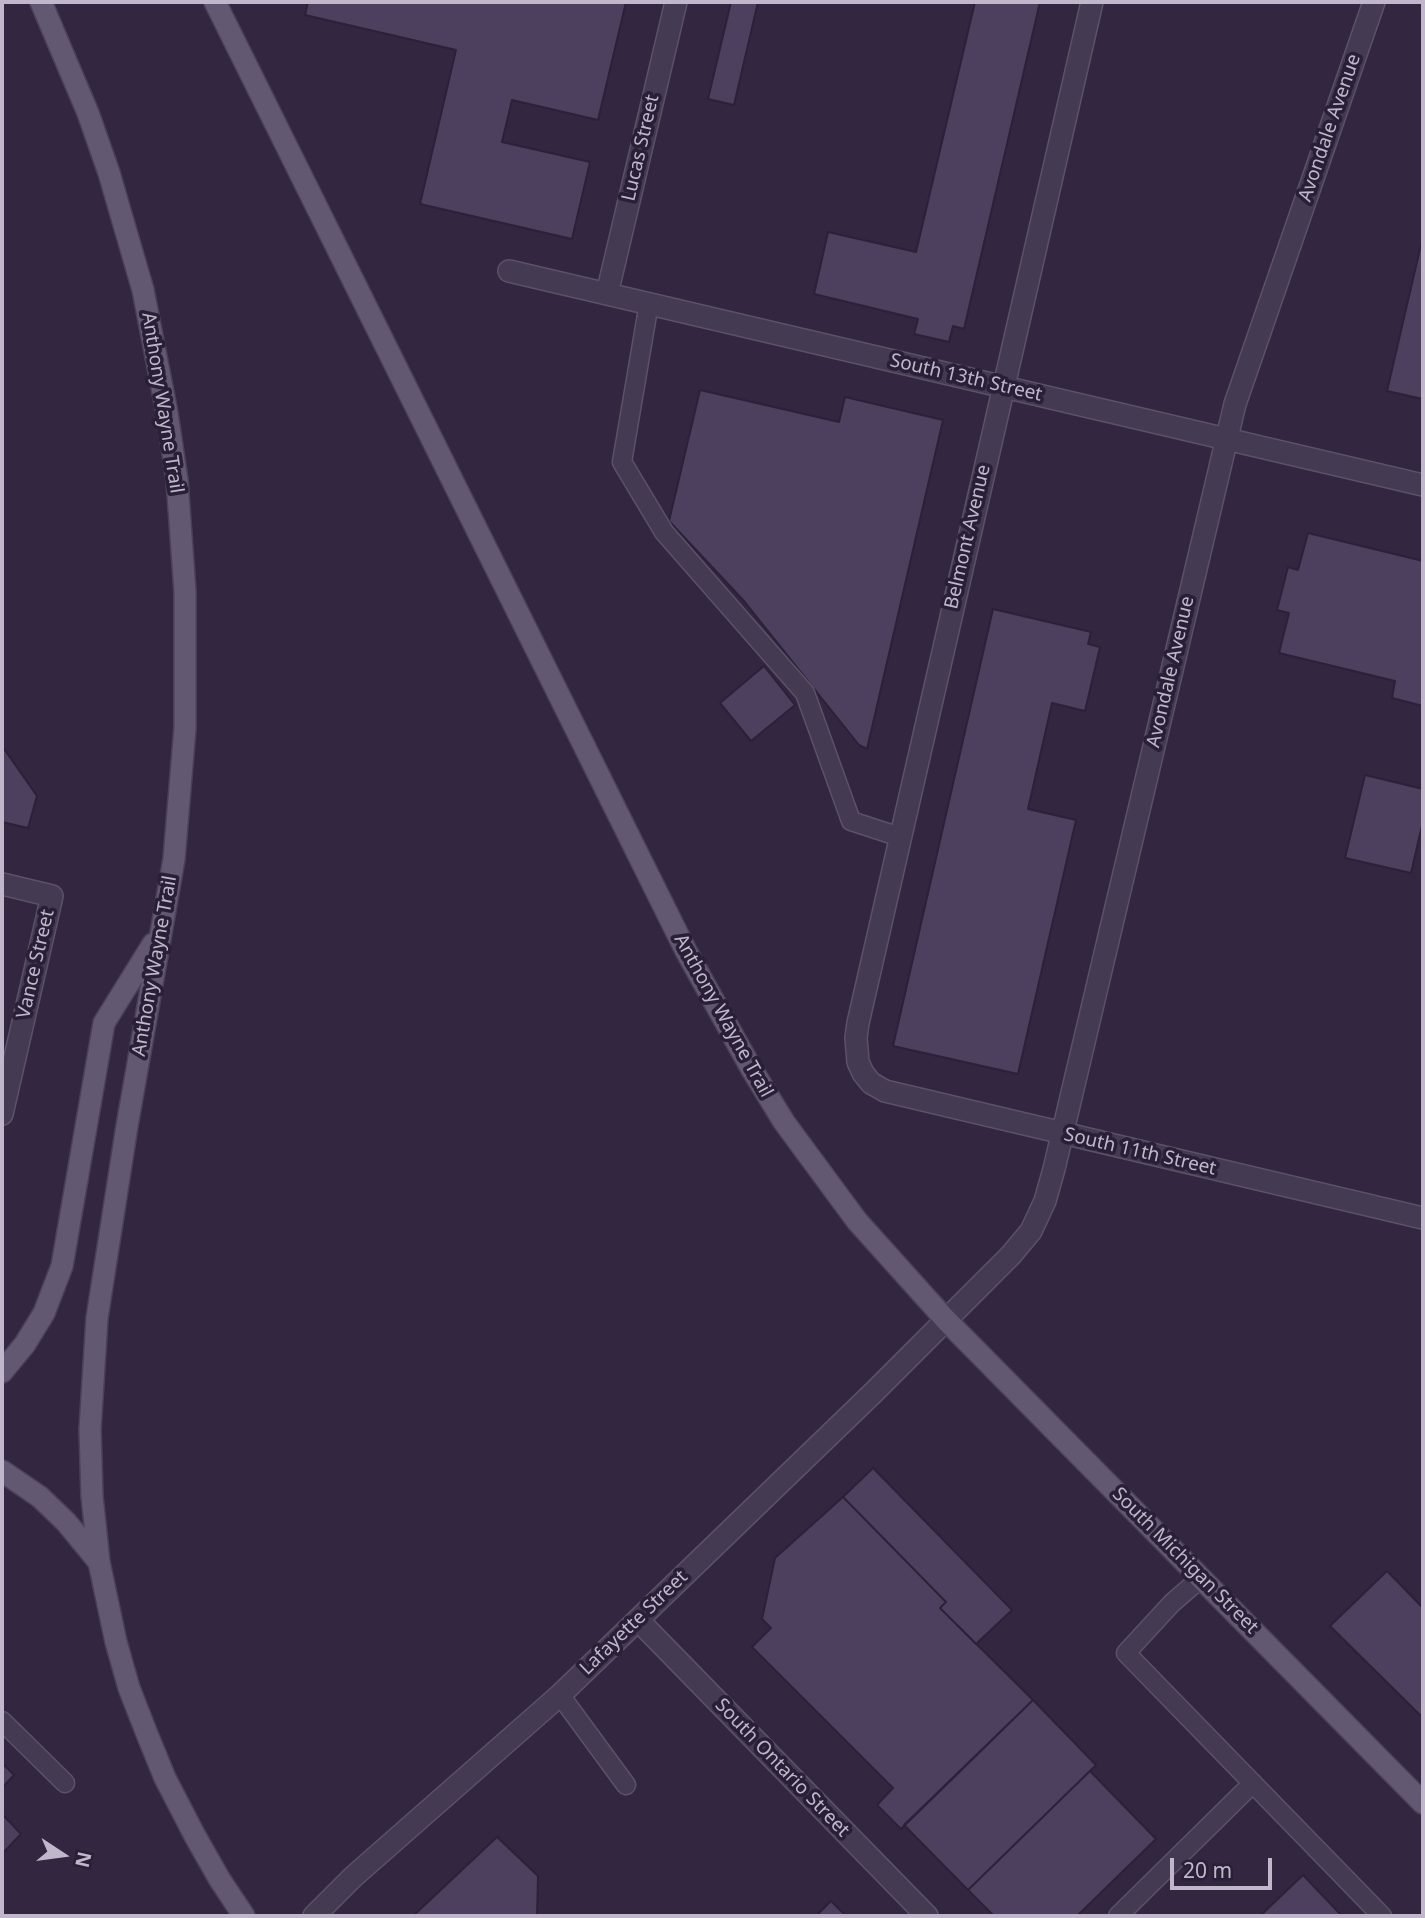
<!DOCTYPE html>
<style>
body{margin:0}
#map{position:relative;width:1425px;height:1918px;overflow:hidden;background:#322641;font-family:"Noto Sans",sans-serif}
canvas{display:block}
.frame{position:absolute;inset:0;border:4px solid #c1b7cb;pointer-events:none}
.north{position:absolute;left:28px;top:1820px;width:70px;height:70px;-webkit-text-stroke:5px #291f36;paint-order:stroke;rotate:103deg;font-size:19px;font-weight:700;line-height:28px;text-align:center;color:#c1b7cb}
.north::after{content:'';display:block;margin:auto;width:24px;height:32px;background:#c1b7cb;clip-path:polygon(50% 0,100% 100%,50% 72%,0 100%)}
.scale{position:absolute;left:1170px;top:1858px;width:102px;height:32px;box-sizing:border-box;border:4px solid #c1b7cb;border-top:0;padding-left:9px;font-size:21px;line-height:24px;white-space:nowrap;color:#c1b7cb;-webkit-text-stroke:5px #291f36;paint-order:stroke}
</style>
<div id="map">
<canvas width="1425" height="1918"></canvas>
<div class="frame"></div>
<div class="north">N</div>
<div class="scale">20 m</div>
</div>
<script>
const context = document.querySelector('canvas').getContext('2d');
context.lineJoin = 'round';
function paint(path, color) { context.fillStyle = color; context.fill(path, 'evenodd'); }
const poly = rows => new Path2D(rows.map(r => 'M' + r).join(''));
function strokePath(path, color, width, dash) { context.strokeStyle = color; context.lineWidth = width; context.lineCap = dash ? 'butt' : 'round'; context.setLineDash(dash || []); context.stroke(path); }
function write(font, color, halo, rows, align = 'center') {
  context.font = font + ' "Noto Sans",sans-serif'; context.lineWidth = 7; context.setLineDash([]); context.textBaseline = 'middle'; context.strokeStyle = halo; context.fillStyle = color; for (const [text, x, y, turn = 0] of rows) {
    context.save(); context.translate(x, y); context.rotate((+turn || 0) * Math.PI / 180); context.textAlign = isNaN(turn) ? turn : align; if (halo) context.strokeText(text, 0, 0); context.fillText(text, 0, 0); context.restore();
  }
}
const building = poly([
 [308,2,626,2,598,120,512,100,502,142,590,162,572,239,420,204,456,50,305,15,308,2],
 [731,2,758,2,734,105,708,99,731,2],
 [975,2,1040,2,964,329,953,326,949,342,914,334,918,319,814,294,828,232,916,252,975,2],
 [1423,236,1423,399,1387,391,1423,236],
 [700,390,839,422,845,397,943,420,867,749,859,745,744,601,669,521,700,390],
 [1308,533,1423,561,1423,706,1392,698,1395,681,1279,653,1289,613,1277,610,1288,567,1298,570,1308,533],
 [993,609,1091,632,1088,644,1100,647,1085,711,1052,703,1028,809,1076,820,1018,1074,893,1046,993,609],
 [764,666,795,705,751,741,720,703,764,666],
 [2,746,37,796,28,828,2,822,2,746],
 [1365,775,1423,789,1423,821,1411,873,1345,858,1365,775],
 [873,1468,1012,1610,976,1644,940,1608,946,1602,843,1497,873,1468],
 [843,1497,946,1602,940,1608,1033,1700,901,1829,877,1805,893,1788,752,1647,771,1628,762,1619,775,1558,843,1497],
 [1387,1571,1423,1608,1423,1718,1330,1626,1387,1571],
 [1033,1700,1096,1765,968,1890,904,1825,1033,1700],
 [2,1763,14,1775,2,1788,2,1763],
 [1090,1771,1156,1839,1077,1916,994,1916,968,1890,1090,1771],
 [2,1814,21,1834,2,1854,2,1814],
 [497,1837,538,1876,537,1916,413,1916,497,1837],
 [1303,1875,1342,1916,1260,1916,1303,1875],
 [831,1901,846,1916,816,1916,831,1901]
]);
const service = poly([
 [649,303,622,462,664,532,805,693,851,821,900,837],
 [1201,1578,1172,1603,1126,1653,1382,1916],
 [560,1695,626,1785],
 [2,1721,65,1783],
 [1118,1916,1253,1783]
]);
const minor = poly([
 [1092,2,858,1023,856,1038,858,1062,863,1073,871,1083,885,1091,1423,1218],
 [509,271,1423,485],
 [607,294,676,2],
 [2,884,52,896,2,1114],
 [638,1620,927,1916],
 [314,1916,353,1877,560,1695,874,1392,1011,1255,1031,1231,1045,1201,1054,1169,1235,404,1374,2]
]);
const primary = poly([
 [41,2,88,113,109,173,143,290,167,413,177,480,185,592,185,728,174,859,127,1126,97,1318,90,1429,92,1496,99,1562,116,1642,129,1688,147,1734,165,1778,195,1836,220,1880,244,1916],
 [215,2,686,951,751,1068,784,1122,857,1221,946,1320,1423,1803],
 [2,1372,25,1344,44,1313,62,1266,104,1023,153,944],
 [2,1471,40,1497,66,1522,99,1562]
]);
const streetNames = [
 ["Avondale Avenue",1330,128,-71],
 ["Lucas Street",641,148,-77],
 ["South 13th Street",966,378,13],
 ["Anthony Wayne Trail",162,403,81],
 ["Belmont Avenue",968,537,-77],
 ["Avondale Avenue",1171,672,-77],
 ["Vance Street",36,964,-77],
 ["Anthony Wayne Trail",155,966,-80],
 ["Anthony Wayne Trail",723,1016,61],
 ["South 11th Street",1140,1152,13],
 ["South Michigan Street",1185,1561,45],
 ["Lafayette Street",634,1623,-44],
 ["South Ontario Street",782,1768,46]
];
paint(building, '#4d405f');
strokePath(building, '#2b2138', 2);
strokePath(service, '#5c5268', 21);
strokePath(minor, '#5c5268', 24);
strokePath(primary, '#4b4157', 24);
strokePath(service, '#443a51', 18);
strokePath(minor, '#443a51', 21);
strokePath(primary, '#635871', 21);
write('19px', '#c1b7cb', '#291f36', streetNames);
</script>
